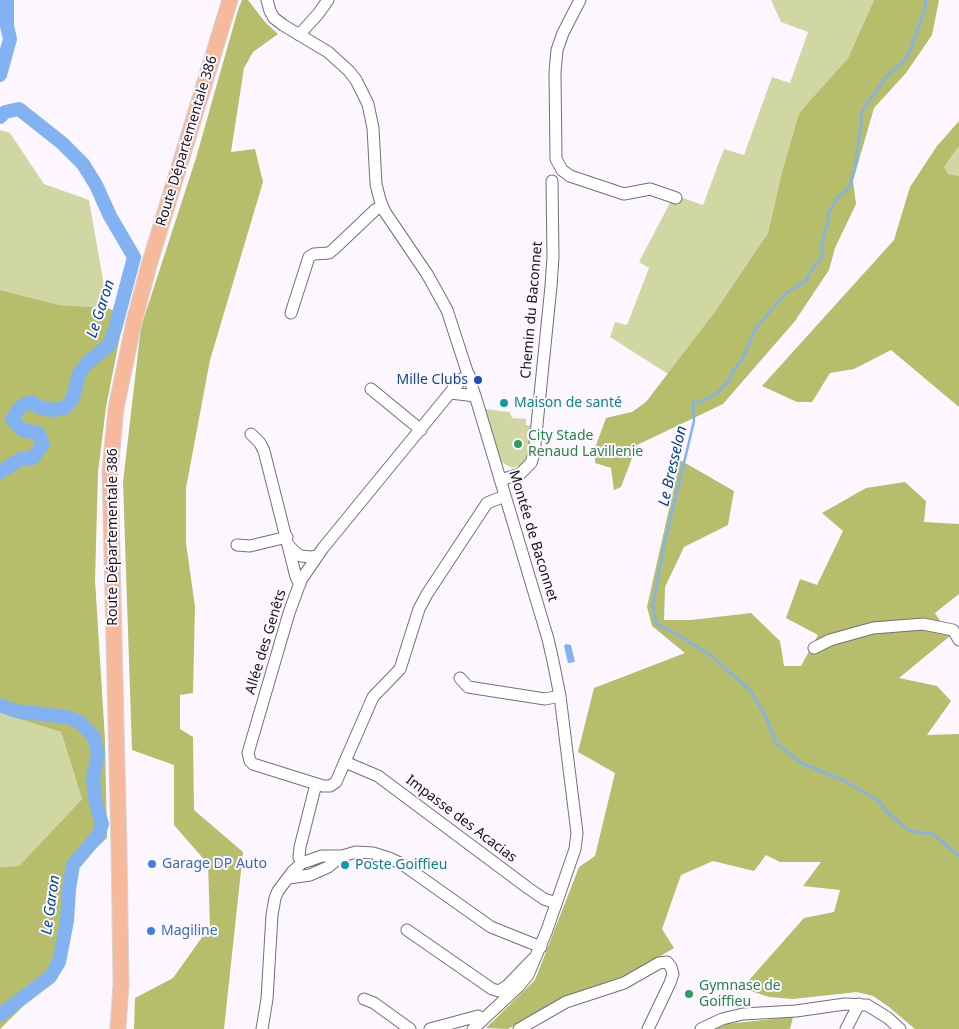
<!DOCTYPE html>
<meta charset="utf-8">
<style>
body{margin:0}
canvas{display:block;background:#fcf7ff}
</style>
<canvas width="959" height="1029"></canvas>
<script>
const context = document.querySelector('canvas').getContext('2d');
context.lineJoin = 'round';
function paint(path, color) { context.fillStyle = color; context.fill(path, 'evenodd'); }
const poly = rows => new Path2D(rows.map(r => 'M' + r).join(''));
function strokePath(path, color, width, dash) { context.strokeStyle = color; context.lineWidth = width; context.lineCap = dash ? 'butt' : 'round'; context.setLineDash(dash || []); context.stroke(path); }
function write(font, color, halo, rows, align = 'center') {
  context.font = font + ' "Noto Sans",sans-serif'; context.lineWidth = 4; context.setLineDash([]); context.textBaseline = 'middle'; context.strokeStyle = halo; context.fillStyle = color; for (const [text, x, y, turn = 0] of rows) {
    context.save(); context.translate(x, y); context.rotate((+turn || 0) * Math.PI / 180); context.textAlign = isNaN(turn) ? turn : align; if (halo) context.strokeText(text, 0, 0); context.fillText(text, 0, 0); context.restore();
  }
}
const green = poly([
 [771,0,874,0,848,58,799,113,782,172,768,233,714,313,668,374,610,337,615,322,627,325,649,268,639,262,674,195,703,205,724,149,744,155,772,77,790,83,808,32,781,22],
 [0,130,10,133,44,184,89,200,108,308,59,305,0,290],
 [959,146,959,176,948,174,944,167],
 [485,409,510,412,512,418,526,419,526,425,532,426,528,457,522,465,512,468,501,462],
 [0,713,61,732,82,799,19,866,0,867]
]);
const forest = poly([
 [242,0,248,0,265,22,278,34,253,52,244,68,231,152,255,149,263,182,210,360,186,488,186,543,195,607,193,693,180,695,180,729,193,737,194,810,243,852,224,1029,134,1029,135,998,173,978,210,926,208,864,174,825,174,765,132,750,123,482,141,327,196,158,238,10],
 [874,0,939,0,932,35,906,73,874,108,853,181,856,204,835,248,829,270,795,321,723,404,637,445,621,487,614,490,611,468,595,463,595,448,606,418,632,412,646,402,714,313,768,233,782,172,799,113,848,58],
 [959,121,959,146,944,167,948,174,959,176,959,407,891,350,854,369,830,373,812,402,797,402,762,386,894,240,910,187,937,146],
 [0,290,59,305,108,308,124,316,106,407,98,472,95,580,105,740,107,838,75,868,67,948,55,975,0,1029,0,867,19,866,82,799,61,732,0,713],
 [680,460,734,491,728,525,684,547,665,587,664,620,691,620,751,613,780,641,784,666,801,666,818,635,786,618,800,579,817,585,843,531,822,513,866,488,905,482,926,501,924,522,959,524,959,594,935,613,950,636,899,678,937,686,951,701,927,735,959,734,959,1029,915,1029,889,1007,873,996,857,992,793,999,769,997,742,988,804,918,834,912,840,890,803,886,821,862,780,862,766,855,754,871,713,861,681,875,662,929,674,948,628,975,561,998,508,1029,486,1028,535,980,579,867,595,856,615,773,578,752,594,688,685,653,652,626,647,607],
 [793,1017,790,1029,716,1029,726,1024]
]);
const water = poly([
 [566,644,571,645,575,662,568,663,564,646]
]);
const stream = poly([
 [926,0,924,11,911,49,904,61,886,77,864,108,861,115,861,126,855,168,850,185,845,192,836,199,828,214,828,223,825,231,821,248,823,255,811,271,805,282,786,293,756,328,742,360,734,369,729,381,717,393,702,401,693,403,694,421,664,546,653,605,656,624,676,634,709,654,750,690,765,715,776,743,801,763,843,780,879,801,887,812,910,831,933,834,959,856]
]);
const river = poly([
 [0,75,10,39,7,26,7,0],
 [0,117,5,112,19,109,62,143,83,164,96,185,110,216,134,257,115,329,109,345,87,363,79,374,73,398,65,408,53,410,41,408,31,402,21,406,12,419,22,430,38,433,43,444,33,458,21,459,0,472],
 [0,705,16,711,66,717,80,722,94,737,98,754,93,779,96,804,102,824,99,834,73,865,69,889,67,921,59,962,50,977,0,1015]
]);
const minor = poly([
 [267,0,270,11,274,18,283,25,328,52,349,71,356,80,368,104,373,128,376,184,380,200,385,212,427,274,447,310,477,402,548,639,553,661,560,696,577,833,575,849,547,930,528,975,519,986,473,1029],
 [580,0,563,33,557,50,555,72,556,159,562,170,570,176,624,194,650,189,676,198],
 [299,35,318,14,328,0],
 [291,313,309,257,314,254,329,253,334,249,375,210,382,206],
 [469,375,462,379,454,388,323,548,301,580,289,613,248,753,250,761,253,764,323,786,330,786,336,782,373,697,400,669,419,609,427,594,487,503,505,496],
 [371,389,421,430],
 [451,393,475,396],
 [251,434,260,443,264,451,296,577,300,584],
 [500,480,520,474,531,463,534,454,551,286,553,257,552,181],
 [237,545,250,546,287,537],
 [289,546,296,553,301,556,311,557,317,556],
 [814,648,830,640,873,628,923,624,953,630,959,640],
 [460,678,468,687,545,699,560,696],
 [345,762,378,776,528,888,544,899,556,903],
 [302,863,299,857,300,847,316,784],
 [289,878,310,875,328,867,342,856],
 [407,930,492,989,499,991,507,986,533,959],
 [364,999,374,1003,410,1029],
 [262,1029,267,999,272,915,275,898,278,891,293,871,302,863,322,856,342,856,356,852,373,853,389,858,402,864,491,927,541,947],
 [430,1029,478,1016,483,1019],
 [519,1029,566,1002,624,983,659,963,667,962,671,967,673,974,670,983,648,1029],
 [701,1029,722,1019,743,1014,796,1011,845,1004,867,1005,888,1018,900,1029],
 [846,1029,859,1004]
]);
const major = poly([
 [118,1029,121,984,119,848,110,471,116,408,134,322,149,265,230,0]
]);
const markers = [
 [478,380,5,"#1a4fb4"],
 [504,403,5,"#0f9aa8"],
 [518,444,5,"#2e9e5b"],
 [152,864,5,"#3f7fe0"],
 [345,865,5,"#0f9aa8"],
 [151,931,5,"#3f7fe0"],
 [689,994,5,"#2e9e5b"]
];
const streetNames = [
 ["Route Départementale 386",187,141,-73],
 ["Chemin du Baconnet",532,310,-85],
 ["Montée de Baconnet",533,536,73],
 ["Route Départementale 386",113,537,-90],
 ["Allée des Genêts",266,642,-73],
 ["Impasse des Acacias",461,819,37]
];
const transitNames = [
 ["Mille Clubs",468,380]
];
const cultureNames = [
 ["Maison de santé",514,403],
 ["Poste Goiffieu",355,865]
];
const leisureNames = [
 ["City Stade",528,436],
 ["Renaud Lavillenie",528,452],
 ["Gymnase de",699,986],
 ["Goiffieu",699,1002]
];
const shopNames = [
 ["Garage DP Auto",162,864],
 ["Magiline",161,931]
];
const waterNames = [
 ["Le Garon",101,309,-72],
 ["Le Bresselon",673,466,-77],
 ["Le Garon",51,905,-82]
];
paint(green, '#d1d7a3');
paint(forest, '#b6bd6b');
paint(water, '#83b2f3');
strokePath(stream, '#83b2f3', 2.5);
strokePath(river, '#83b2f3', 14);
strokePath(minor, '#766e79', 13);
strokePath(major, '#d5d5d5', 17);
strokePath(minor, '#fff', 11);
strokePath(major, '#f7b99b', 15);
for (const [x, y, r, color] of markers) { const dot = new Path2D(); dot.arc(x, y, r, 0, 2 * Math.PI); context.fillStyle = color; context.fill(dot); strokePath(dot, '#fcf7ff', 2); }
write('14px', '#171418', '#fcf7ff', streetNames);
write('14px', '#164399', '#fcf7ff', transitNames, 'right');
write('14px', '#0d838f', '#fcf7ff', cultureNames, 'left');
write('14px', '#27864d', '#fcf7ff', leisureNames, 'left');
write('14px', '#366cbe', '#fcf7ff', shopNames, 'left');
write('italic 15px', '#00428c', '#fcf7ff', waterNames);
</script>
